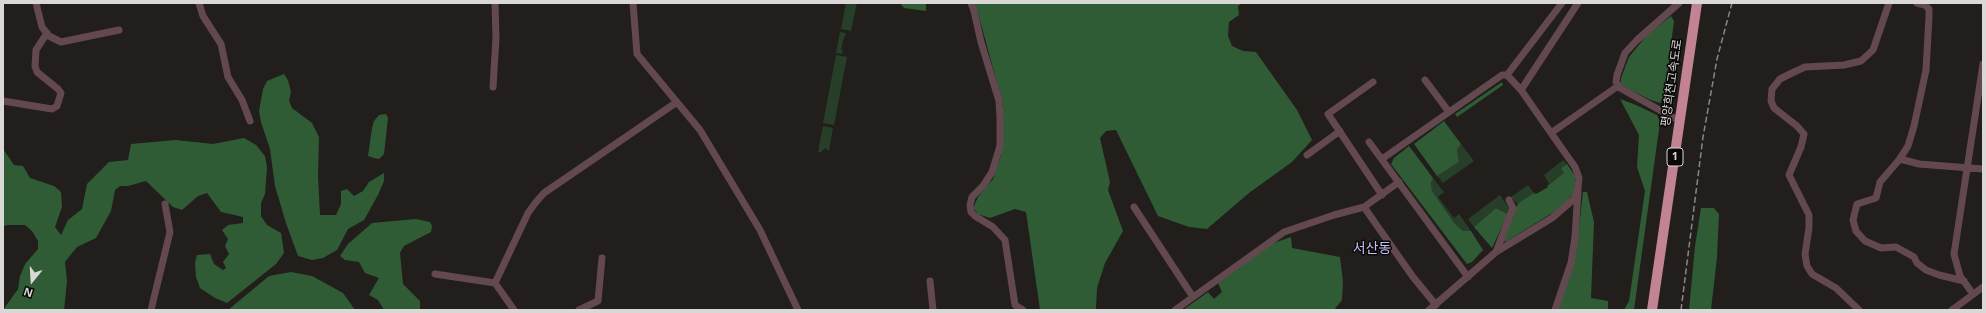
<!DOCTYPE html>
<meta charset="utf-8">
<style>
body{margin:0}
#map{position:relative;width:1986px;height:313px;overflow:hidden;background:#211e1b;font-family:"Noto Sans",sans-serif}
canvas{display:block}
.frame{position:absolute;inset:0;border:4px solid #dad8d6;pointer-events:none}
.north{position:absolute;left:12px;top:261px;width:40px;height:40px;-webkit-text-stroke:3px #0a0807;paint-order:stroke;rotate:198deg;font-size:11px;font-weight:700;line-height:16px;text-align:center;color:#dad8d6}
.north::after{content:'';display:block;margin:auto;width:14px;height:18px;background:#dad8d6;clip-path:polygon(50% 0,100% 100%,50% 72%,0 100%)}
</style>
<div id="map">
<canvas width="1986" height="313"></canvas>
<div class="frame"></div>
<div class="north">N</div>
</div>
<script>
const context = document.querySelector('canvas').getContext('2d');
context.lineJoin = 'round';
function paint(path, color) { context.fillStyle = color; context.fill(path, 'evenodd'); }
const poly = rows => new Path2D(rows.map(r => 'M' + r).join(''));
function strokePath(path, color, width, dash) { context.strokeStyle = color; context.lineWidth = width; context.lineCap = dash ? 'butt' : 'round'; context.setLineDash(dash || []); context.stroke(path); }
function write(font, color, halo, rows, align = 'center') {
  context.font = font + ' "Noto Sans","Noto Sans KR",sans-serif'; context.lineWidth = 3; context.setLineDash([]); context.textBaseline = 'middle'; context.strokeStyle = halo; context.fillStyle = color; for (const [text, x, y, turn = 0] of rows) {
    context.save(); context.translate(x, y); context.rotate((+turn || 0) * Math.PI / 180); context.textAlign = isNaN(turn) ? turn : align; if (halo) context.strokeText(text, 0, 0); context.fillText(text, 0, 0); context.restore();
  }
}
const green = poly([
 [846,3,857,3,851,31,841,29],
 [840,32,846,33,845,37,844,37,841,50,843,50,842,54,836,53],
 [836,55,847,57,834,125,823,123],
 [823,126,833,128,829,151,825,148,821,152,818,152],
 [1461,144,1474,161,1443,183,1437,176,1459,162,1457,150],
 [1563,160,1567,164,1561,168,1565,173,1549,184,1544,175],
 [1433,178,1444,192,1438,197,1454,218,1459,214,1471,231,1463,231,1455,224,1432,191,1431,183],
 [1528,185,1534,193,1518,205,1511,197],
 [1500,195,1510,210,1508,214,1496,208,1474,227,1468,219]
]);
const forest = poly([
 [900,3,926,3,926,11,904,8],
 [974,3,1242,3,1238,6,1239,15,1229,22,1228,36,1232,46,1243,51,1256,52,1297,110,1312,140,1292,162,1249,193,1207,229,1189,227,1158,216,1116,130,1106,131,1100,138,1110,182,1108,190,1123,231,1105,263,1097,288,1096,309,1095,310,1040,310,1026,212,1015,209,990,218,978,214,973,208,978,197,993,179,1001,155,1003,135,1003,105,978,13],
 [1671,16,1674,21,1664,97,1660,103,1651,100,1626,88,1621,84,1621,78,1629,57,1647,35],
 [284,74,288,80,291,92,289,101,292,108,312,123,319,137,318,176,320,215,336,215,341,204,341,191,347,189,354,196,363,191,369,182,384,173,384,181,378,195,364,220,348,229,337,250,323,258,312,260,298,256,286,223,275,186,270,149,261,122,259,111,263,89,267,81],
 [1502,82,1503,85,1457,117,1455,114],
 [1620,99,1636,105,1657,115,1660,122,1634,310,1624,310,1629,301,1645,191,1637,167,1639,135],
 [386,114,388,118,384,154,379,159,374,158,368,156,372,128,374,121,379,115],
 [1444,121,1461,144,1457,150,1459,162,1437,176,1414,144],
 [244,138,256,145,265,156,267,167,265,194,261,203,261,216,267,225,281,233,284,253,276,264,227,303,215,298,200,288,196,277,195,263,197,255,210,254,214,264,223,270,226,268,223,262,229,254,225,246,228,239,222,230,228,225,243,223,243,217,221,212,207,193,198,196,182,210,173,207,146,181,128,186,120,186,115,190,111,211,96,238,77,247,65,262,67,281,64,310,3,310,18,289,20,276,25,264,38,249,38,241,32,231,25,225,8,225,3,226,3,149,14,165,23,166,30,178,54,186,61,192,62,207,55,227,61,235,68,220,82,209,87,184,109,162,128,160,131,144,176,140,213,144],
 [1409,146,1433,178,1431,183,1432,191,1455,224,1463,231,1471,231,1483,250,1472,262,1467,264,1391,164,1394,158],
 [1567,164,1575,176,1575,186,1573,194,1567,201,1557,210,1507,241,1503,242,1516,207,1519,203,1534,193,1536,194,1548,187,1547,186,1564,173,1561,168],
 [1583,192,1587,192,1594,222,1591,298,1608,301,1608,310,1557,310,1578,236],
 [1496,208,1508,214,1492,248,1474,227],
 [1701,208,1714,208,1719,214,1717,257,1711,310,1689,310,1695,246],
 [416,219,430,222,432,226,431,232,404,246,400,253,403,284,420,301,420,310,384,310,378,300,369,295,379,278,365,273,359,262,345,260,340,256,348,244,372,223],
 [1291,237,1292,248,1340,257,1343,282,1342,300,1334,310,1183,310,1208,292,1214,299,1222,292,1218,283,1271,244],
 [291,272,312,276,343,293,355,310,228,310,269,276]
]);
const minor = poly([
 [36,3,42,27,49,36,61,42,119,30],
 [199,3,203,16,221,44,228,77,242,100,250,121],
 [633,3,637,54,700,130,760,230,798,310],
 [971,3,974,11,981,42,999,101,1000,118,1000,146,992,172,983,186,972,197,970,205,971,212,975,216,993,227,1005,240,1015,305,1023,310],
 [1917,3,1925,5,1929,9,1929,17,1926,70,1914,126,1908,146,1899,160,1880,182,1876,198,1857,204,1853,220,1856,231,1865,241,1881,248,1896,247,1914,257,1917,263,1926,270,1939,275,1964,281],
 [1507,75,1562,3],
 [1425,80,1449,112],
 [1373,82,1328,114,1382,195],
 [493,87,496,38,495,3],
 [1521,90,1578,3],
 [3,101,52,109,57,106,61,93,58,89,37,72,35,66,36,50,47,33],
 [1674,118,1620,88,1616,82,1617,75,1625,53,1637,40,1679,3],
 [1369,142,1468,277],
 [1307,155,1340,131],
 [1382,159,1502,75,1507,75,1521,90,1551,133],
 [1900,159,1919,164,1983,169],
 [1134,207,1193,297],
 [1364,207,1413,277,1436,305],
 [1496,252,1513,208,1509,200],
 [435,274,495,283],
 [930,281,933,310],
 [1973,294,1960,276,1954,254,1983,64],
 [151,310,170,232,165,204],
 [514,310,495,283,528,213,536,202,544,193,677,102],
 [579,310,598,301,602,258],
 [1175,310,1284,232,1334,215,1364,207,1399,182],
 [1429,310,1496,252,1552,218,1574,199,1578,188,1579,178,1575,167,1551,133,1618,86],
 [1555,310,1571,263,1575,237,1578,191],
 [1859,310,1836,288,1812,274,1807,266,1805,254,1809,228,1809,215,1789,175,1801,147,1804,134,1797,126,1774,108,1771,101,1772,89,1780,79,1792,73,1805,67,1844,65,1861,61,1873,50,1889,3],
 [1952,310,1983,287]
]);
const highway = poly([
 [1652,310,1697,3]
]);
const rail = poly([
 [1681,310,1703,137,1717,59,1732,3]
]);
const shields = [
 [1675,157,16]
];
const shieldNames = [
 ["1",1675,157]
];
const streetNames = [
 ["평양희천고속도로",1672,83,-82]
];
const quarterNames = [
 ["서산동",1372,249]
];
paint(green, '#273f29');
paint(forest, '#2f5c35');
strokePath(minor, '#63494f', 7);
strokePath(highway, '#c28392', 10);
strokePath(rail, '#898784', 1.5, [6, 3]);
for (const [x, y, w] of shields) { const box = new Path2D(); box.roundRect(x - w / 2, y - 9, w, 18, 3); context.fillStyle = '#0a0807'; context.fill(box); strokePath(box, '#dad8d6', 1); }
write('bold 11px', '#dad8d6', null, shieldNames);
write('12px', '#dad8d6', '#0a0807', streetNames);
write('14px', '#c5bef7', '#0a0807', quarterNames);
</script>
